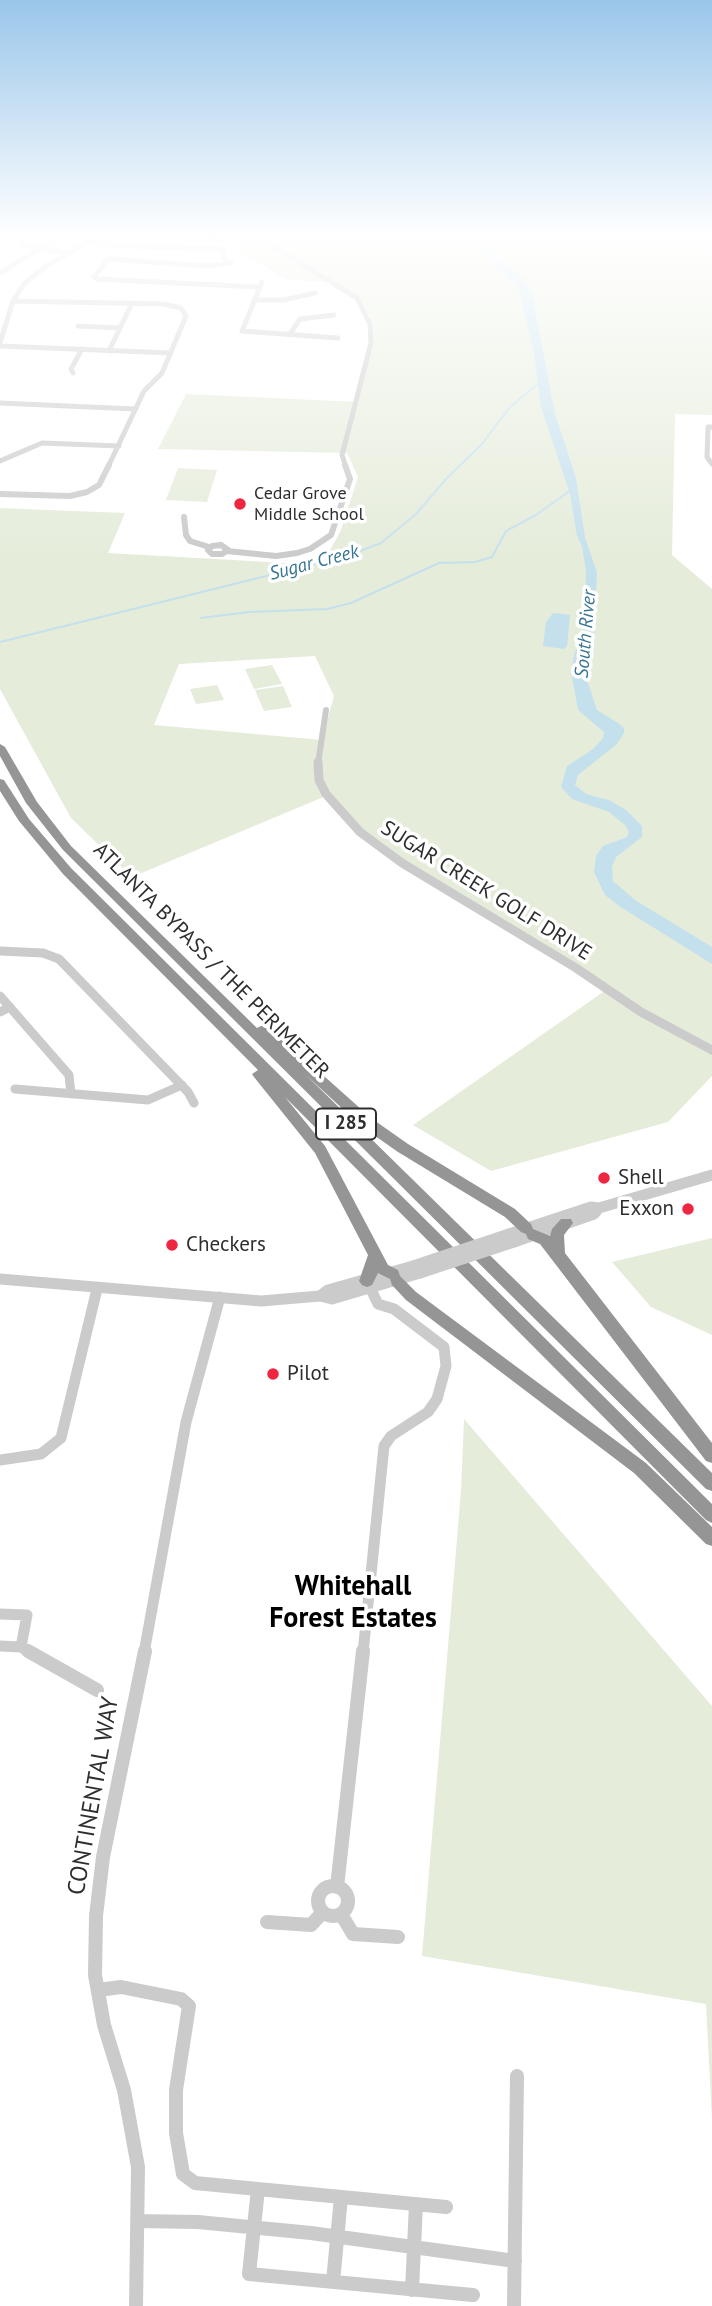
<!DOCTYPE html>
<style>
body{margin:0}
canvas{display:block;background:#fff}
</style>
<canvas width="712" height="2306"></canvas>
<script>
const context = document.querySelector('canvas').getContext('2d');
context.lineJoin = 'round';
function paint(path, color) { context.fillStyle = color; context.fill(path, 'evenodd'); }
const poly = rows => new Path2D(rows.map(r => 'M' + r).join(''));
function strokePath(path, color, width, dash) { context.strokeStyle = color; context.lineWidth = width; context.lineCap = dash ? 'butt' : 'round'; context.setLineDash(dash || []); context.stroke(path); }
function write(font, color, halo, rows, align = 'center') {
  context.font = font + ' "PT Sans",sans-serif'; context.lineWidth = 7; context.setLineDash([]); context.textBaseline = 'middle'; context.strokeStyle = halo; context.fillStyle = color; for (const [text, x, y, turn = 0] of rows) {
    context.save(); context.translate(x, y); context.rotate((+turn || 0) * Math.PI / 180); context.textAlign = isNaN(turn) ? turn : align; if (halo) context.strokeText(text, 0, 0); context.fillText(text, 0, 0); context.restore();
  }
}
const green = poly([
 [344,238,712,238,712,415,675,414,672,555,712,589,712,1076,668,1122,491,1171,413,1125,606,990,394,857,326,796,132,877,71,818,0,689,0,508,125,513,108,553,322,565,341,530,358,477,347,453,158,449,186,394,357,402,361,378,373,349,370,316,359,300,332,283,286,279,239,251,240,239,343,242],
 [315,656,334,696,322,740,154,725,179,664],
 [178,468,217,470,207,502,166,500],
 [272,665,282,684,254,689,245,669],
 [217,685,224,700,196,704,190,689],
 [283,686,292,707,264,711,255,690],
 [712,1238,712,1335,651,1307,612,1262],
 [464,1419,712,1706,712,2119,706,2004,422,1956,461,1491]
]);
const water = poly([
 [473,238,484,238,496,255,523,278,532,293,555,414,576,478,585,537,597,573,593,652,586,677,597,710,618,723,624,728,624,733,617,744,578,775,575,785,586,794,609,800,626,810,642,826,642,837,616,857,612,867,613,881,635,900,712,947,712,964,619,906,605,895,594,872,596,856,603,846,627,837,629,832,625,825,609,812,572,799,561,787,567,766,593,749,603,738,604,732,578,710,571,671,575,652,581,642,585,615,586,571,582,546,577,536,570,494,541,407,534,353,518,287,489,260],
 [553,613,570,615,567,646,564,649,543,646,546,622]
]);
const stream = poly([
 [201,618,249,612,327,609,351,603,439,563,475,562,492,557,506,531,536,515,571,490],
 [0,642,347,556,381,543,416,514,447,478,482,444,510,407,539,383]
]);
const minorFar4 = poly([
 [180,238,253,240,269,244,357,298,370,324,371,343,342,455,346,467],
 [90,241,117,246,221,249,224,250,223,257,231,263,207,266,108,259,94,277,97,279,258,287],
 [22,245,68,253],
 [0,273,57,238],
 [262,282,242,331,338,338],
 [254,300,283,300,315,293],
 [13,301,164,304,181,308,186,316,162,373,144,391,108,467],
 [78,326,120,328],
 [290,334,300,319,334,315],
 [0,343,13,301,24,284,46,266,95,238],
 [0,346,171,353],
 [109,351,132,303],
 [73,373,71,369,82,349],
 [0,403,136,409],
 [712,427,708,427,707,457,712,464],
 [0,461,42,443,119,446]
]);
const minorFar3 = poly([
 [0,494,70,496,87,492,99,485,109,465],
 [184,517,186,535,190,541,209,547],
 [221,545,228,550,222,554,212,554,208,550,212,546,221,545],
 [227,551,276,556,297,553,310,549,331,535,350,479,345,465],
 [318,764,326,710]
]);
const minorFar2 = poly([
 [318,762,319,780,326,794,360,832,402,863,576,968,641,1012,712,1050],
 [0,951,43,953,59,959,188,1092,194,1103],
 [0,996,69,1075,71,1094],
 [0,1012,10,1007],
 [15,1089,148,1100,182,1085]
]);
const minorFar1 = poly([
 [509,1234,591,1207,599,1208,712,1175],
 [514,1242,594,1214,599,1208],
 [0,1279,261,1301,320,1296,332,1299,420,1273],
 [320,1296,328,1290,413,1266],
 [0,1460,41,1454,61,1438,97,1289],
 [0,1614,27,1615,21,1647,0,1646],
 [21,1647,31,1653],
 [144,1653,186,1422,220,1297],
 [363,1653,384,1446,391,1436,428,1412,437,1399,446,1366,444,1347,394,1309,378,1304,367,1281]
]);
const minor = poly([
 [28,1651,97,1690],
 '318 1901a15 15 0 1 1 30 0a15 15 0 1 1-30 0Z',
 [337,1887,363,1651],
 [341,1914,353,1934,398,1937],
 [267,1922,311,1925,323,1912],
 [98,1990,121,1987,181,1999,189,2006,176,2090,176,2133,183,2174,195,2183,446,2207],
 [258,2189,249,2274,473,2295],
 [138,2221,198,2222,311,2233,515,2261],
 [333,2282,341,2197],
 [412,2290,416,2204],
 [136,2306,138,2167,124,2090,104,2025,95,1975,96,1916,103,1857,145,1651],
 [514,2306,517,2076]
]);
const highway = poly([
 [0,744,5,747,37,802,71,846,257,1028,263,1025,268,1026,371,1118,408,1144,515,1209,531,1224,533,1229,550,1236,552,1229,561,1219,571,1219,573,1223,564,1235,565,1253,712,1443,712,1463,706,1461,540,1244,528,1239,526,1234,521,1232,505,1217,398,1152,361,1126,305,1074,712,1473,712,1491,706,1489,63,850,26,803,0,756,0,744],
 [0,779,4,780,29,819,71,868,712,1504,712,1523,706,1520,285,1097,325,1146,388,1265,398,1270,400,1276,416,1292,646,1463,712,1527,712,1546,706,1544,634,1473,406,1300,392,1285,390,1279,378,1273,372,1285,367,1287,362,1285,359,1281,368,1255,315,1153,254,1077,252,1074,258,1070,63,874,19,821,0,791,0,779]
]);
const minorBridge = poly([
 [413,1266,509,1234],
 [420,1273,514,1242]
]);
const markers = [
 [240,504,7,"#ef2640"],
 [604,1178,7,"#ef2640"],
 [688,1209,7,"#ef2640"],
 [172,1245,7,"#ef2640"],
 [273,1374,7,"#ef2640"]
];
const farPoinames = [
 ["Cedar Grove",254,494],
 ["Middle School",254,515]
];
const farWaternames = [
 ["Sugar Creek",314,563,-15],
 ["South River",586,634,-85]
];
const shields = [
 [346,1124,60]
];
const shieldNames = [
 ["I 285",346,1124]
];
const streetNames = [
 ["SUGAR CREEK GOLF DRIVE",486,891,32],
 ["ATLANTA BYPASS / THE PERIMETER",211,961,45]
];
const poiNames = [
 ["Shell",618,1178],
 ["Exxon",674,1209,"right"],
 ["Checkers",186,1245],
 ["Pilot",287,1374]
];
const nearStreetnames = [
 ["CONTINENTAL WAY",94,1796,-80]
];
const nearNeighbourhoodnames = [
 ["Whitehall",353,1587],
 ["Forest Estates",353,1619]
];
paint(green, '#e5ecda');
paint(water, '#c5e0ed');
strokePath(stream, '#c5e0ed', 2);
strokePath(minorFar4, '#cbcbcb', 5);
strokePath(minorFar3, '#cbcbcb', 6);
strokePath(minorFar2, '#cbcbcb', 9);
strokePath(minorFar1, '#cbcbcb', 11);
strokePath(minor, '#cbcbcb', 14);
paint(highway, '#959595');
strokePath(minorBridge, '#cbcbcb', 11);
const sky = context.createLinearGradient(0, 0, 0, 560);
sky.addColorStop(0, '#9ac6ea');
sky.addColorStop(0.42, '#fff');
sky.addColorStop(1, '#ffffff00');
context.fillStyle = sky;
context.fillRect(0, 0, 712, 560);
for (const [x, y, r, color] of markers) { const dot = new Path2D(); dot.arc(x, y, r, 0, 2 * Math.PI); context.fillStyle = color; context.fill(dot); strokePath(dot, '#fff', 2.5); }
write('18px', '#2e2e2e', '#fff', farPoinames, 'left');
write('italic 19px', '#377594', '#fff', farWaternames);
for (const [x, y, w] of shields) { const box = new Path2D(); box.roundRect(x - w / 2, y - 15.5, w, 31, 5); context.fillStyle = '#fff'; context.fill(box); strokePath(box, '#2e2e2e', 2); }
write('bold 19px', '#2e2e2e', null, shieldNames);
write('21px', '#2e2e2e', '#fff', streetNames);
write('21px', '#2e2e2e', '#fff', poiNames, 'left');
write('24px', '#2e2e2e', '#fff', nearStreetnames);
write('bold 28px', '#000', '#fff', nearNeighbourhoodnames);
</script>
